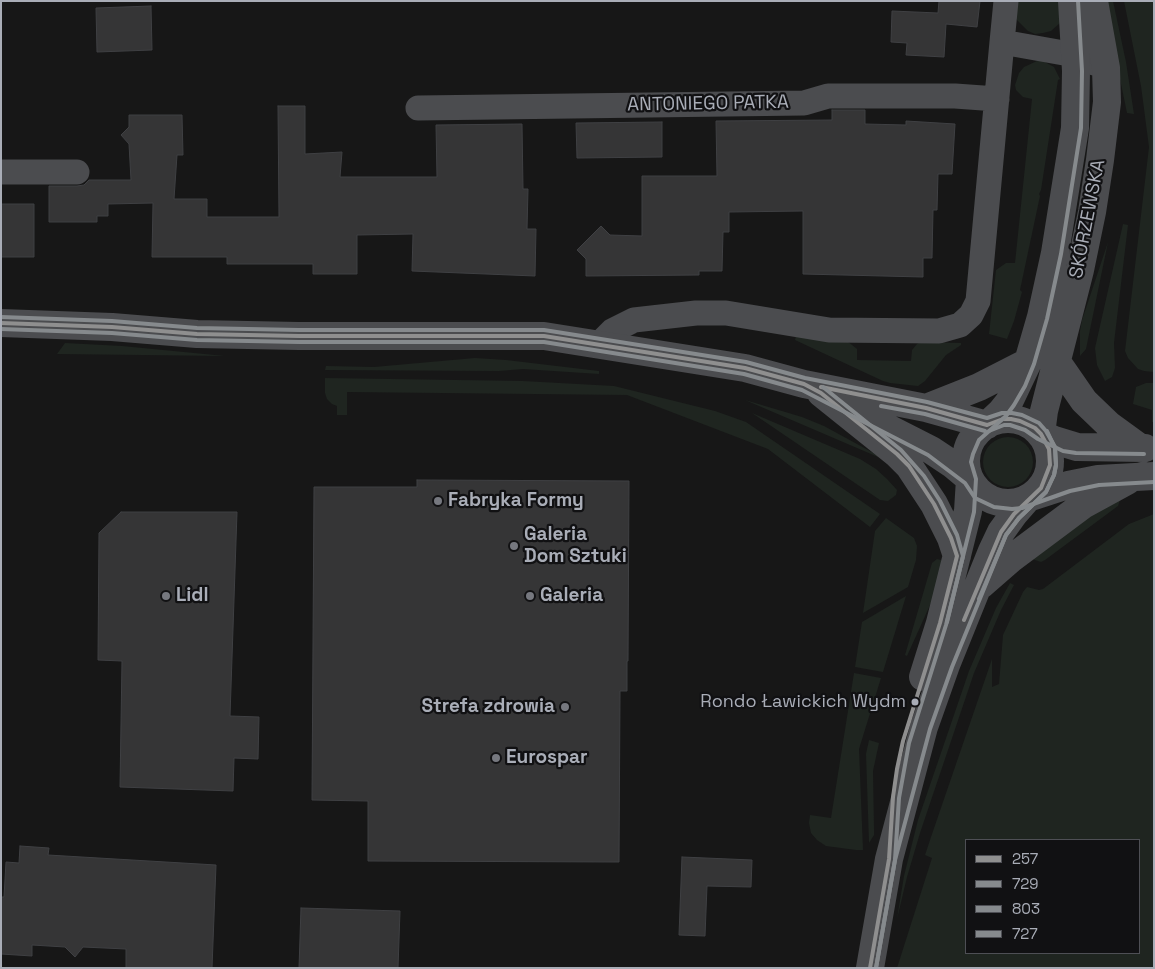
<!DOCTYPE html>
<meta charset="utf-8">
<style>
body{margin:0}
#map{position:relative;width:1155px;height:969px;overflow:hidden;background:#171717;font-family:"Space Grotesk",sans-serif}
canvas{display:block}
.frame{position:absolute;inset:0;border:2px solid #a9adb7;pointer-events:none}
.legend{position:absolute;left:965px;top:839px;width:175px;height:115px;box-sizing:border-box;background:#111113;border:1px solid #4e4f55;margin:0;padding:6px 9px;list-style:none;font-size:15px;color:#a9adb7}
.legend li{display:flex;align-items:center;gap:10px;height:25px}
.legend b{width:25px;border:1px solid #4e4f55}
</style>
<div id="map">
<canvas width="1155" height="969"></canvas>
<div class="frame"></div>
<ul class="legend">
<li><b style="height:6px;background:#8f8f8f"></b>257</li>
<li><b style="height:6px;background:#868a8d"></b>729</li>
<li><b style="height:6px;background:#868a8d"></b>803</li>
<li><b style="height:6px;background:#868a8d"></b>727</li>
</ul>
</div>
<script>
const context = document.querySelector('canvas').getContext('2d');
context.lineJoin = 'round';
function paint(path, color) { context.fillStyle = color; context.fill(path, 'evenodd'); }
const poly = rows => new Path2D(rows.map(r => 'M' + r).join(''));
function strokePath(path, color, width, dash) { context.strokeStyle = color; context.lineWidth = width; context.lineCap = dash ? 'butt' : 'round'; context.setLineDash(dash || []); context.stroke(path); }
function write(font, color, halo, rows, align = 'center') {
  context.font = font + ' "Space Grotesk",sans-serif'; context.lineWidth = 4.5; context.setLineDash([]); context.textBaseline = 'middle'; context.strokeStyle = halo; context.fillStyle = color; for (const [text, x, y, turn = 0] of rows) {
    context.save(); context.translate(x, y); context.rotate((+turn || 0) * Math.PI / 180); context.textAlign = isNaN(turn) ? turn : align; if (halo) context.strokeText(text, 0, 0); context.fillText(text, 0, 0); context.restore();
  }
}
const green = poly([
 [1015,1,1063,1,1060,23,1051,31,1043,33,1035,34,1028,31,1016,19],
 [1104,1,1113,1,1126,62,1134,114,1127,113],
 [1124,1,1154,1,1154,372,1144,371,1138,369,1128,358,1125,351,1149,147,1141,86],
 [1037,61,1043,61,1054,67,1060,79,1058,80,1041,190,1039,194,1040,196,1020,290,1022,292,1014,321,1007,339,989,334,996,270,1006,263,1015,263,1032,99,1023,97,1016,90,1015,85,1019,73,1024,67],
 [1123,224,1128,225,1114,343,1115,368,1112,377,1105,381,1097,365,1095,348],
 [1108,242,1086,349,1080,356,1080,331,1082,320],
 [796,336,847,341,857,349,857,360,911,361,912,350,917,344,921,342,961,343,961,345,946,355,925,381,918,386,890,383,883,381,795,340],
 [65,343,122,346,225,356,57,354],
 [475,358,506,360,599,371,599,374,523,369,499,371,325,370,326,366,374,367],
 [325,378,523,381,614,386,715,411,746,422,880,514,870,527,768,449,627,395,347,392,347,415,337,415,337,406,332,404,327,399,325,393],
 [1146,383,1154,383,1154,422,1152,422,1152,410,1133,404,1136,387],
 [745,400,802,417,824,426,879,456,878,457],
 [752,413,860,459,876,469,887,479,897,490,896,495,888,501,880,500],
 '983 462a25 25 0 1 1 50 0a25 25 0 1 1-50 0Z',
 [1120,500,1118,506,1045,560,1041,562,1032,559,1085,518],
 [1154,514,1154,968,897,968,932,858,925,855,931,837,992,659,992,687,999,684,1003,635,1023,592,1027,587,1039,590,1043,589,1129,524],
 [966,840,1139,840,1139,953,966,953],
 [886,518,914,538,917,546,916,560,908,587,863,613,875,531],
 [937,559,941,560,941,569,935,594,907,656,905,655,932,563],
 [1010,583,1014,585,1001,610,974,673,920,833,907,877,897,919,904,876,918,820,969,671,996,608],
 [906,596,883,672,855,667,862,622],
 [854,673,881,678,859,749,863,850,856,850,826,846,817,840,811,833,809,823,810,815,831,818],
 [869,740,879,743,873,771,874,829,874,835,869,843,866,754]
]);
const building = poly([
 [939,1,980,1,977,27,946,24,944,57,906,55,907,43,891,42,892,11,938,13,939,1],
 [151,6,152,50,97,52,96,8,151,6],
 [278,106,305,106,305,154,342,152,340,177,437,177,436,125,522,124,523,189,528,189,527,229,536,229,535,276,412,271,413,234,357,235,357,274,313,274,313,264,227,264,227,257,152,257,153,203,108,204,108,216,97,216,97,222,49,222,49,186,77,186,84,185,89,180,131,180,129,144,121,135,129,127,129,115,182,115,183,155,177,155,174,199,207,199,207,217,279,217,278,106],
 [832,110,865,110,865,124,906,125,906,121,955,124,952,174,938,174,937,210,933,210,932,258,923,258,923,277,803,274,803,211,729,212,729,232,723,232,722,271,699,271,699,275,586,276,586,259,577,250,601,226,610,235,642,236,642,176,717,176,716,121,832,120,832,110],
 [662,122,662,157,577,158,576,123,662,122],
 [1,204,34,204,34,257,1,257,1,204],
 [417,480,629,481,628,661,627,661,627,691,620,691,619,862,368,861,368,801,312,800,314,487,417,487,417,480],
 [121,512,237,512,230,716,259,717,258,759,234,758,233,791,120,787,122,661,98,660,99,533,121,512],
 [20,846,49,848,48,855,216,865,212,968,126,968,126,949,83,947,75,957,65,947,32,945,32,956,1,954,1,897,4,897,6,862,19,863,20,846],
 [682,857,752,860,751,887,707,886,705,936,679,935,682,857],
 [301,908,400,911,398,968,299,968,301,908]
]);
const minor = poly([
 [1006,1,1002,42,1075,55,1094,63],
 [418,108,804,103,828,96,955,96,997,99],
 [1,172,77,172],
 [599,344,612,331,634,320,696,313,726,313,829,330,939,331,960,325,971,315,978,301,1002,42]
]);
const tertiary = poly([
 [1,323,112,327,197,334,299,336,544,336,745,368,804,384,926,408,987,425],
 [1057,362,1084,401,1109,425,1142,449],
 [821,393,897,454,909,466,934,504,951,538,957,556],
 [926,408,979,387,1028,362],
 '966 461a42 42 0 1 1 84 0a42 42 0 1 1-84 0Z',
 [874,421,931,450,952,464,970,479],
 [987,425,1001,412,1009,402,1028,362,1041,317,1055,253,1075,128,1076,71,1072,1],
 [1041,434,1044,411,1080,270,1092,212,1100,160,1107,102,1106,68,1094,1],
 [1041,434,1054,440,1077,447,1145,448],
 [981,585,1012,558,1083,505,1127,481],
 [923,677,940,623,968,511,970,479],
 [870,968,889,859,924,727,946,665,992,551,1001,532,1014,514,1028,498,1068,485,1098,479,1154,476]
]);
const bus1 = poly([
 [1,323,112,327,197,334,299,336,544,336,745,368,804,384,821,393,897,454,909,466,934,504,951,538,957,556,940,623,903,741,897,769,893,797,889,859,870,968],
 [821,387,926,408,987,425],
 [964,620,1001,532,1014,514,1041,488,1050,465,1049,449,1041,434,1035,428,1020,421,1011,419,1003,419,987,425]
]);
const bus2 = poly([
 [1,329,112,333,197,340,299,342,544,342,744,374,802,390,928,455,965,483,975,498,994,507,1012,509,1022,508,1070,491,1099,485,1154,482],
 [881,406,925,414,985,431],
 [989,431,1004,425,1010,425,1025,430,1038,439,1063,451,1076,453,1144,454]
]);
const bus3 = poly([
 [979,599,1006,535,1019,518,1046,492,1054,475,1056,465,1055,448,1047,431],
 [876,968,895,860,899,798,909,743,946,625,974,512,976,479,971,462,973,454,979,440,1006,416,1014,405,1025,386,1034,364,1047,319,1061,254,1081,128,1082,71,1078,1]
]);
const bus4 = poly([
 [1,317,112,321,197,328,299,330,544,330,746,362,805,378,927,402,987,418,1002,413,1012,413,1022,415,1039,423,1046,431,1055,447,1056,465,1054,475,1046,492,1019,518,1006,535,952,667,930,729,895,860,876,968],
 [823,387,901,450,924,476,940,501,957,535,963,556,947,622]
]);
const markers = [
 [438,501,5,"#76787f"],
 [514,546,5,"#76787f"],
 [166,596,5,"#76787f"],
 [530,596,5,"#76787f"],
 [915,702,4.5,"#a9adb7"],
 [565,707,5,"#76787f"],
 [496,758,5,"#76787f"]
];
const busNames = [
 ["Rondo Ławickich Wydm",906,702]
];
const streetNames = [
 ["ANTONIEGO PATKA",708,104,-1],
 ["SKÓRZEWSKA",1088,219,-79]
];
const poiNames = [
 ["Fabryka Formy",448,501],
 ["Galeria",524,535],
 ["Dom Sztuki",524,557],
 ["Lidl",176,596],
 ["Galeria",540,596],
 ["Strefa zdrowia",555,707,"right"],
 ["Eurospar",506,758]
];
paint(green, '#1f2520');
paint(building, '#353536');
strokePath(building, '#3f4043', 1);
strokePath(minor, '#4b4c4f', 25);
strokePath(tertiary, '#4b4c4f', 28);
strokePath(bus1, '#8f8f8f', 4);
strokePath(bus2, '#868a8d', 4);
strokePath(bus3, '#868a8d', 4);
strokePath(bus4, '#868a8d', 4);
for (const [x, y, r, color] of markers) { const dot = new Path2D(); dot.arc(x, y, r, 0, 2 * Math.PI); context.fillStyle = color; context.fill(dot); strokePath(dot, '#111113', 2); }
write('18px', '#a9adb7', '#111113', busNames, 'right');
write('19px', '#a9adb7', '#111113', streetNames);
write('bold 19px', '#a9adb7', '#111113', poiNames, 'left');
</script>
